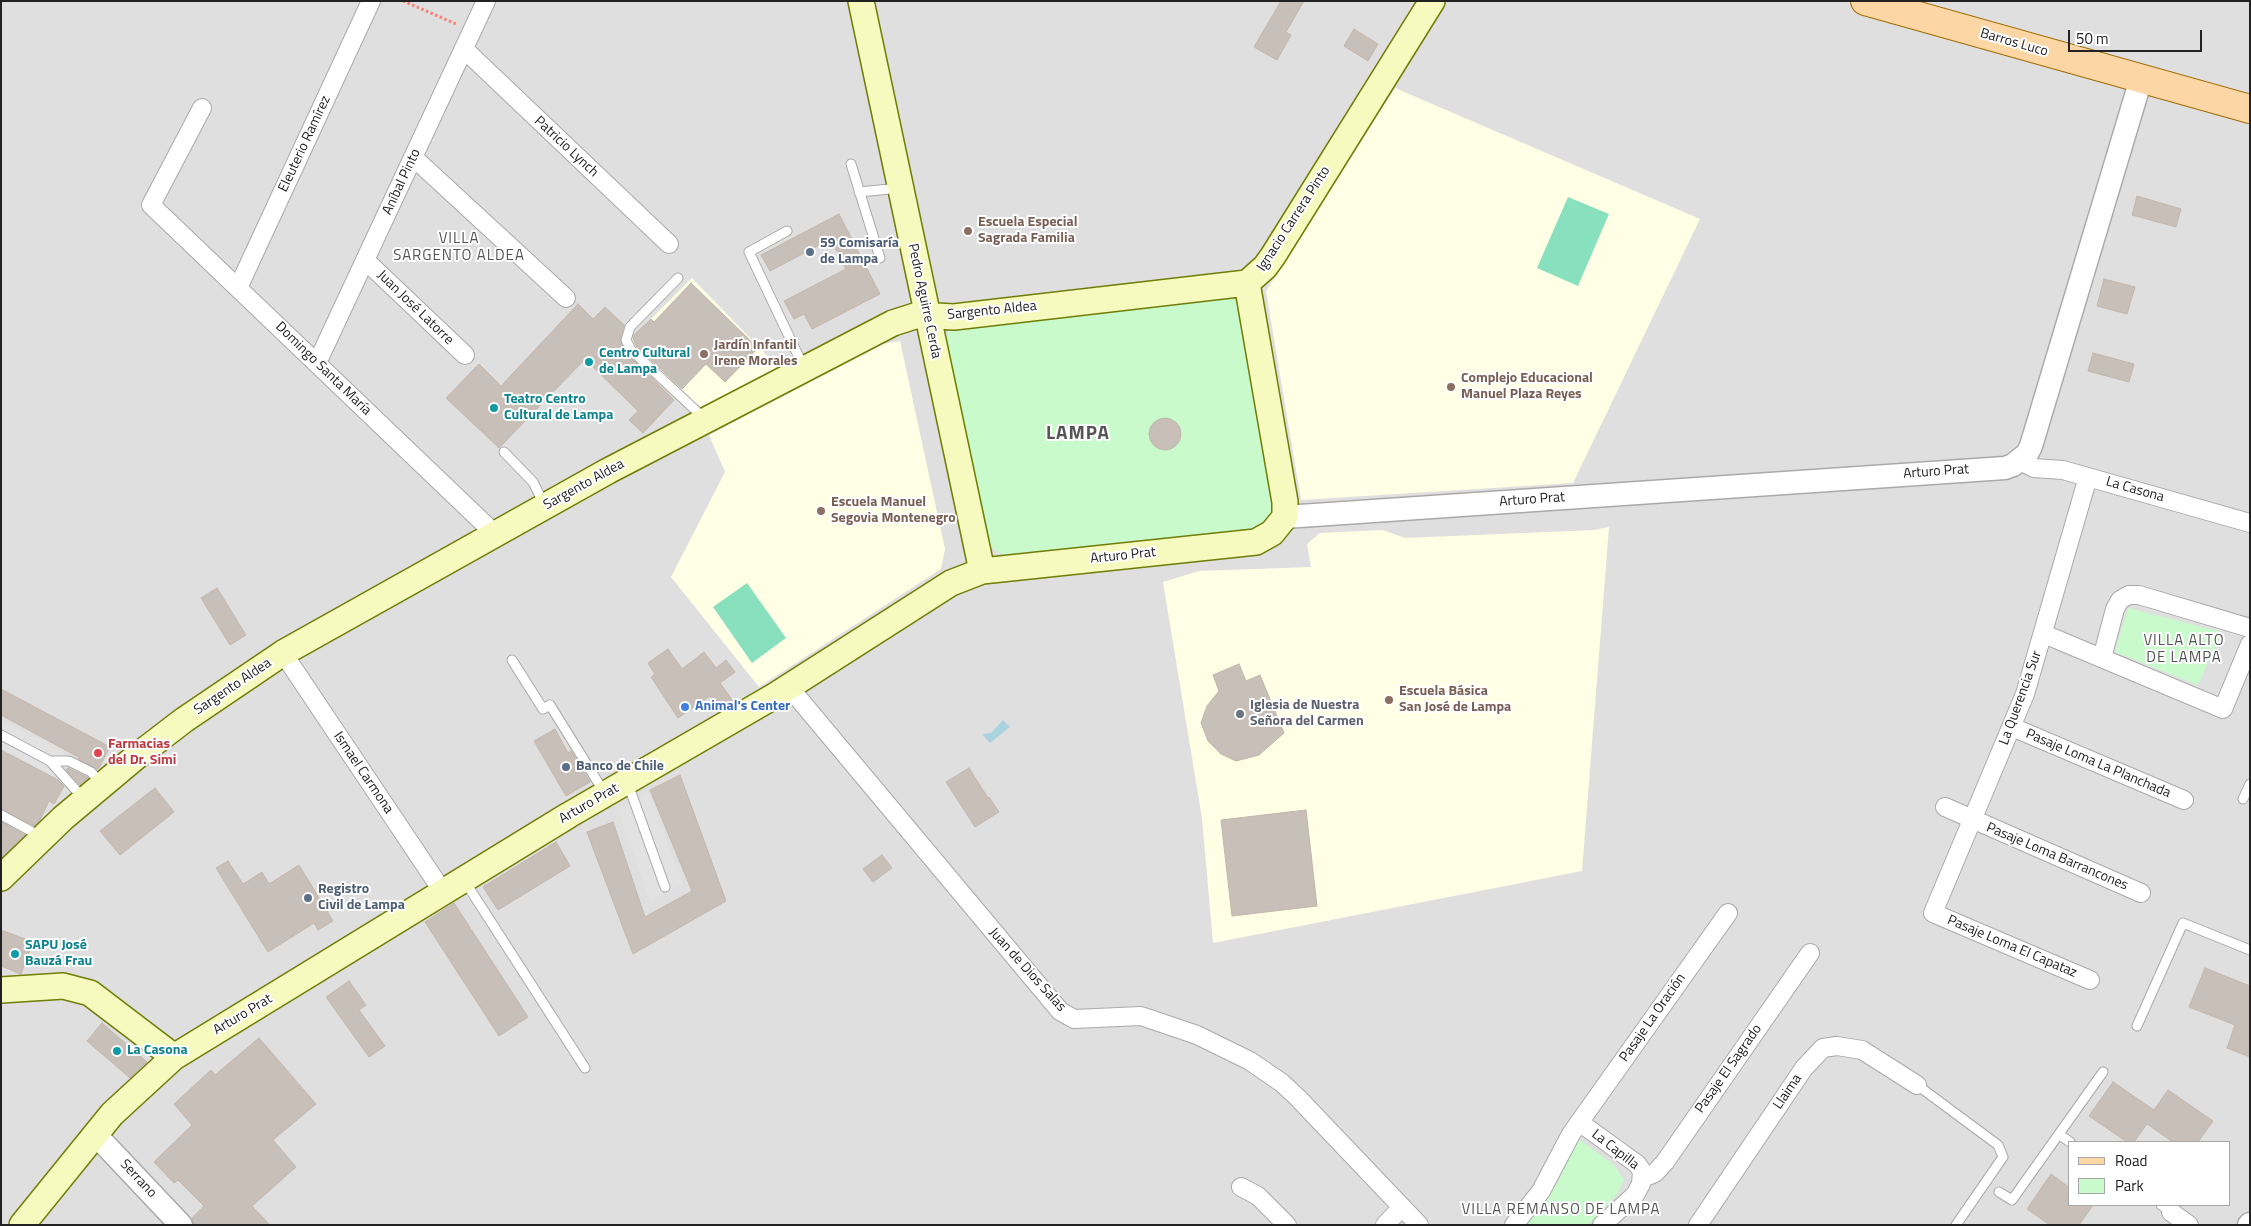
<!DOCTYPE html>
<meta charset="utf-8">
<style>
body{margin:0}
#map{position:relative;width:2251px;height:1226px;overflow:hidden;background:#f2efe9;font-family:"Titillium Web",sans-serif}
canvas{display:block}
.frame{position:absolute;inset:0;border:2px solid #222;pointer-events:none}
.legend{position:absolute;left:2068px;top:1141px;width:162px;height:65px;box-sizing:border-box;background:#fff;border:1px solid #a7a7a7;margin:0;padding:6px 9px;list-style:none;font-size:15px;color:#222}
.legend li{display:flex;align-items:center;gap:10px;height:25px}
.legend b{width:25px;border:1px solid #a7a7a7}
.scale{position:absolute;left:2068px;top:30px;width:134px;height:22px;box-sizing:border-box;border:2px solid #222;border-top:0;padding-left:6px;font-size:15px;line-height:18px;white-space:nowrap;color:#222;-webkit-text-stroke:4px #fff;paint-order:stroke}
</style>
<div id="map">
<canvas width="2251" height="1226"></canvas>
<div class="frame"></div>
<ul class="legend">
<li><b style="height:6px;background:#fcd6a4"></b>Road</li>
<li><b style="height:14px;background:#c8facc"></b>Park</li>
</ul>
<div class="scale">50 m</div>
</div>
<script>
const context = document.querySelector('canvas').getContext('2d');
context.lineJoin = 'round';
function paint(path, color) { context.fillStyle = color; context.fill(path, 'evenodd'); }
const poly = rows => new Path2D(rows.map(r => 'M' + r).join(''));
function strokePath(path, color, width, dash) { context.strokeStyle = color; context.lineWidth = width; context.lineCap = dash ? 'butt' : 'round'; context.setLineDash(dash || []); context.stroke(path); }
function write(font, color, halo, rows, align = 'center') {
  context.font = font + ' "Titillium Web",sans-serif'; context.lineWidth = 4; context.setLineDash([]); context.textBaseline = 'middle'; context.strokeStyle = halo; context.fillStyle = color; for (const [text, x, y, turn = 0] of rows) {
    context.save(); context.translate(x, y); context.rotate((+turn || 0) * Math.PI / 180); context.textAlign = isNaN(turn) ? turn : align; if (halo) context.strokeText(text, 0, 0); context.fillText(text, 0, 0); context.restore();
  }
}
const residential = poly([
 [1,1,2250,1,2250,1225,1,1225],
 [2070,1142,2230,1142,2230,1205,2070,1205]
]);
const education = poly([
 [1395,88,1700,219,1573,483,1301,500,1266,291],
 [692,278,778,367,700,408,629,341],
 [900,341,945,549,941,569,759,687,671,577,725,472,709,435,883,344],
 [1609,527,1582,871,1213,943,1202,818,1163,582,1199,571,1311,567,1307,544,1320,533,1383,530,1405,538,1594,530]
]);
const park = poly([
 [1231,293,1244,300,1277,504,1272,520,1260,530,1003,555,990,546,944,340,949,331,966,324],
 [2128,608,2222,632,2198,685,2115,652],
 [1579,1139,1614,1165,1624,1180,1617,1194,1588,1225,1526,1225,1558,1182,1566,1158]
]);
const pitch = poly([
 [1568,197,1609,214,1578,286,1537,268],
 [747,583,786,638,752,663,713,607]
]);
const parking = poly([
 [1,719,66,754,55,776,1,748],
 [649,792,683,884,650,901,618,810]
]);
const water = poly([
 [1003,720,1010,727,990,743,982,734,991,733]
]);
const building = poly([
 [1281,1,1304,1,1286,32,1291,35,1277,60,1254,47,1281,1],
 [1354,29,1378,44,1368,61,1344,46,1354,29],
 [2137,196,2181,209,2176,227,2132,215,2137,196],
 [839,214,880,294,812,329,804,314,794,319,784,301,846,269,831,239,770,271,761,255,839,214],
 [2104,279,2135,287,2127,314,2097,306,2104,279],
 [691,283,758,348,725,382,706,364,682,389,636,346,633,339,634,335,651,319,654,322,691,283],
 [578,304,593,319,605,307,624,325,620,339,626,353,674,400,643,433,629,420,638,411,585,359,499,448,446,398,479,364,501,386,578,304],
 [2093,353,2134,364,2129,382,2088,371,2093,353],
 '1149 434a16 16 0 1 1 32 0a16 16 0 1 1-32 0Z',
 [217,588,246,635,230,645,201,598,217,588],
 [668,649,682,669,704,652,716,668,726,660,735,672,720,683,733,701,720,710,710,696,678,718,651,677,655,674,648,663,668,649],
 [1239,664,1246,681,1260,675,1284,733,1259,755,1236,761,1221,754,1208,741,1201,723,1207,706,1219,691,1213,675,1239,664],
 [1,689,110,747,99,768,97,769,78,759,80,758,1,715,1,689],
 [555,729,568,753,571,751,590,782,566,796,534,741,555,729],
 [1,750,58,780,64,786,54,804,49,801,40,820,34,826,1,809,1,750],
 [68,768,87,777,88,778,80,785,66,770,68,768],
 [969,768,988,798,989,797,999,812,975,827,946,782,969,768],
 [680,775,726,901,633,954,587,832,613,822,645,917,692,891,650,790,680,775],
 [155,788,174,812,120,855,100,831,155,788],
 [1306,810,1317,906,1232,916,1221,820,1306,810],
 [1,822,25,835,1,858,1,822],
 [556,842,570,866,498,910,483,887,556,842],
 [882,855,892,868,873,882,863,869,882,855],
 [228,861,243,884,262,872,269,884,299,865,333,921,318,930,314,923,268,952,216,868,228,861],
 [454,903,528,1017,499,1036,425,922,454,903],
 [1,930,33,942,21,974,1,966,1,930],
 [2205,968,2250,986,2250,1057,2227,1048,2235,1025,2189,1007,2205,968],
 [349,981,366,1005,359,1010,385,1046,369,1057,326,997,349,981],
 [102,1023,147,1062,130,1078,87,1041,102,1023],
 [259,1038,316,1104,273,1140,296,1167,252,1206,270,1225,194,1225,192,1218,204,1206,178,1180,174,1183,154,1162,192,1125,174,1104,211,1070,215,1075,259,1038],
 [2113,1082,2154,1110,2168,1090,2213,1121,2198,1142,2173,1142,2147,1124,2134,1142,2127,1142,2089,1116,2113,1082],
 [2051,1174,2070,1188,2070,1205,2093,1205,2079,1225,2050,1225,2027,1209,2051,1174]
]);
const path = poly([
 [403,1,456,24]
]);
const service = poly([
 [851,164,880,258],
 [859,192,900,188],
 [787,231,749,252,804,368],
 [678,278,630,327,626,340,631,350,705,419],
 [504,452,533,482,545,506],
 [512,660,543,709,550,705,604,792],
 [1,735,50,761,83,798],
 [50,761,69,761,91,772,102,784],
 [628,784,665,887],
 [2243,799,2250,784],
 [1,815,42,837],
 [464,880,585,1068],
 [2137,1026,2183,923,2250,950],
 [1917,1085,1998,1145,2003,1157,1956,1225],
 [2060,1135,2070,1142],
 [1999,1192,2012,1200,2103,1072],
 [2161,1205,2171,1212]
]);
const minor = poly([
 [464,49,669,244],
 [202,108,151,205,495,534],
 [413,157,566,298],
 [365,260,465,355],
 [238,288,371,1],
 [317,363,486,1],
 [2020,461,2034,468,2063,470,2250,523],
 [2088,477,2025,694,1933,913,2090,980],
 [2044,634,2223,709,2250,644],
 [283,653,443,892],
 [2102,658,2115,609,2120,600,2129,595,2139,595,2250,628],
 [789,687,1060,1011,1074,1019,1141,1016,1197,1035,1250,1061,1282,1083,1298,1098,1419,1225],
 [2012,727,2184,800],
 [1945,807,2141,893],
 [1579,1122,1637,1164,1642,1171,1641,1184,1635,1195,1602,1225],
 [1643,1178,1655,1173,1665,1162,1810,953],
 [1241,1187,1258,1196,1287,1225],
 [2171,1212,2189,1225],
 [1385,1225,1402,1207],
 [1514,1225,1541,1191,1571,1134,1728,913],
 [1698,1225,1804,1068,1823,1048,1837,1046,1862,1050,1917,1085]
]);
const tertiary = poly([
 [1285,517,2005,468,2013,465,2027,454,2031,446,2141,79],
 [95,1134,181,1225],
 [2249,1225,2250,1224]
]);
const secondary = poly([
 [861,1,982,571],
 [1247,283,1265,267,1273,256,1432,1],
 [1,878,63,818,137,756,184,720,283,653,608,471,893,323,918,315,954,317,1247,283],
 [1,990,63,986,90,993,174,1057],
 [22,1225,112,1114,174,1057,569,815,776,695,951,583,982,571,1256,542,1272,533,1285,517,1285,502,1247,283]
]);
const primary = poly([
 [1865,1,2250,109]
]);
const markers = [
 [968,231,5,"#8d6e63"],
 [810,252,5,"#5c6f8a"],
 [704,354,5,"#8d6e63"],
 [589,362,5,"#0f9aa8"],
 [1451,387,5,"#8d6e63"],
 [494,408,5,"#0f9aa8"],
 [821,511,5,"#8d6e63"],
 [1389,700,5,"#8d6e63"],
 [685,707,5,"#3f7fe0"],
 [1240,714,5,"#6b7280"],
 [98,753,5,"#e0444e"],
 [566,767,5,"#5c6f8a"],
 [308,898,5,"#5c6f8a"],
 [15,954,5,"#0f9aa8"],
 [117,1051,5,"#0f9aa8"]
];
const streetNames = [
 ["Barros Luco",2014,43,16],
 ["Eleuterio Ramírez",305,144,-65],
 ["Patricio Lynch",566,147,43],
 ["Aníbal Pinto",402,182,-65],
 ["Ignacio Carrera Pinto",1294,219,-57],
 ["Pedro Aguirre Cerda",924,301,78],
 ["Juan José Latorre",415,308,44],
 ["Sargento Aldea",992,311,-6],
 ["Domingo Santa María",323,369,44],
 ["Arturo Prat",1936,472,-4],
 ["Sargento Aldea",584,485,-29],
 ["La Casona",2135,490,16],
 ["Arturo Prat",1532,500,-4],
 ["Arturo Prat",1123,556,-6],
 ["Sargento Aldea",233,687,-34],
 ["La Querencia Sur",2021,698,-70],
 ["Pasaje Loma La Planchada",2098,764,23],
 ["Ismael Carmona",363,773,56],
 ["Arturo Prat",589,804,-30],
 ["Pasaje Loma Barrancones",2057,857,23],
 ["Pasaje Loma El Capataz",2012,947,23],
 ["Juan de Dios Salas",1027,970,48],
 ["Arturo Prat",243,1015,-31],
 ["Pasaje La Oración",1653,1018,-55],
 ["Pasaje El Sagrado",1729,1069,-55],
 ["Llaima",1788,1092,-56],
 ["La Capilla",1615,1150,38],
 ["Serrano",138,1179,47]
];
const educationNames = [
 ["Escuela Especial",978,223],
 ["Sagrada Familia",978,239],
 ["Jardín Infantil",714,346],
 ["Irene Morales",714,362],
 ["Complejo Educacional",1461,379],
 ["Manuel Plaza Reyes",1461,395],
 ["Escuela Manuel",831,503],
 ["Segovia Montenegro",831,519],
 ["Escuela Básica",1399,692],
 ["San José de Lampa",1399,708]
];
const serviceNames = [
 ["59 Comisaría",820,244],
 ["de Lampa",820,260],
 ["Banco de Chile",576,767],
 ["Registro",318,890],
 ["Civil de Lampa",318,906]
];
const cultureNames = [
 ["Centro Cultural",599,354],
 ["de Lampa",599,370],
 ["Teatro Centro",504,400],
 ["Cultural de Lampa",504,416],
 ["SAPU José",25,946],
 ["Bauzá Frau",25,962],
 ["La Casona",127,1051]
];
const worshipNames = [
 ["Iglesia de Nuestra",1250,706],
 ["Señora del Carmen",1250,722]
];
const shopNames = [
 ["Animal's Center",695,707]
];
const healthNames = [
 ["Farmacias",108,745],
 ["del Dr. Simi",108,761]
];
const neighbourhoodNames = [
 ["VILLA",459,239],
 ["SARGENTO ALDEA",459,256],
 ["VILLA ALTO",2184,641],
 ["DE LAMPA",2184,658],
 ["VILLA REMANSO DE LAMPA",1561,1210]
];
const districtNames = [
 ["LAMPA",1078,434]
];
paint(residential, '#e0dfdf');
paint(education, '#ffffe5');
paint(park, '#c8facc');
paint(pitch, '#88e0be');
paint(parking, '#e2e2e2');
paint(water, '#aad3df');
paint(building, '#c7bfb8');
strokePath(building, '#c4b6ab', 1);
strokePath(service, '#a9a9a9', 11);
strokePath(minor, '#a9a9a9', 20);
strokePath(tertiary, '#a9a9a9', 25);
strokePath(secondary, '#707d05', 28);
strokePath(primary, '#a06b00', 30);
strokePath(path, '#fa8072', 3, [2.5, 2.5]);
strokePath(service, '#fff', 9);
strokePath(minor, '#fff', 18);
strokePath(tertiary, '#fff', 22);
strokePath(secondary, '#f7fabf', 25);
strokePath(primary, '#fcd6a4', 28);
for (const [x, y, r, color] of markers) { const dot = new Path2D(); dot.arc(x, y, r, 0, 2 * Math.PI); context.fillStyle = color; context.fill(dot); strokePath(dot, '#fff', 2); }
write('14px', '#222', '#fff', streetNames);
write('bold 14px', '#785e54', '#fff', educationNames, 'left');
write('bold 14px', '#4e5e75', '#fff', serviceNames, 'left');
write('bold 14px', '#0d838f', '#fff', cultureNames, 'left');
write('bold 14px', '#5b616d', '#fff', worshipNames, 'left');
write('bold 14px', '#366cbe', '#fff', shopNames, 'left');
write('bold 14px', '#be3a42', '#fff', healthNames, 'left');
context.letterSpacing = '1px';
write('15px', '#555', '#fff', neighbourhoodNames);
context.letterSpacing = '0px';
context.letterSpacing = '1px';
write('bold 19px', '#555', '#fff', districtNames);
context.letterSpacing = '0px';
</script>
